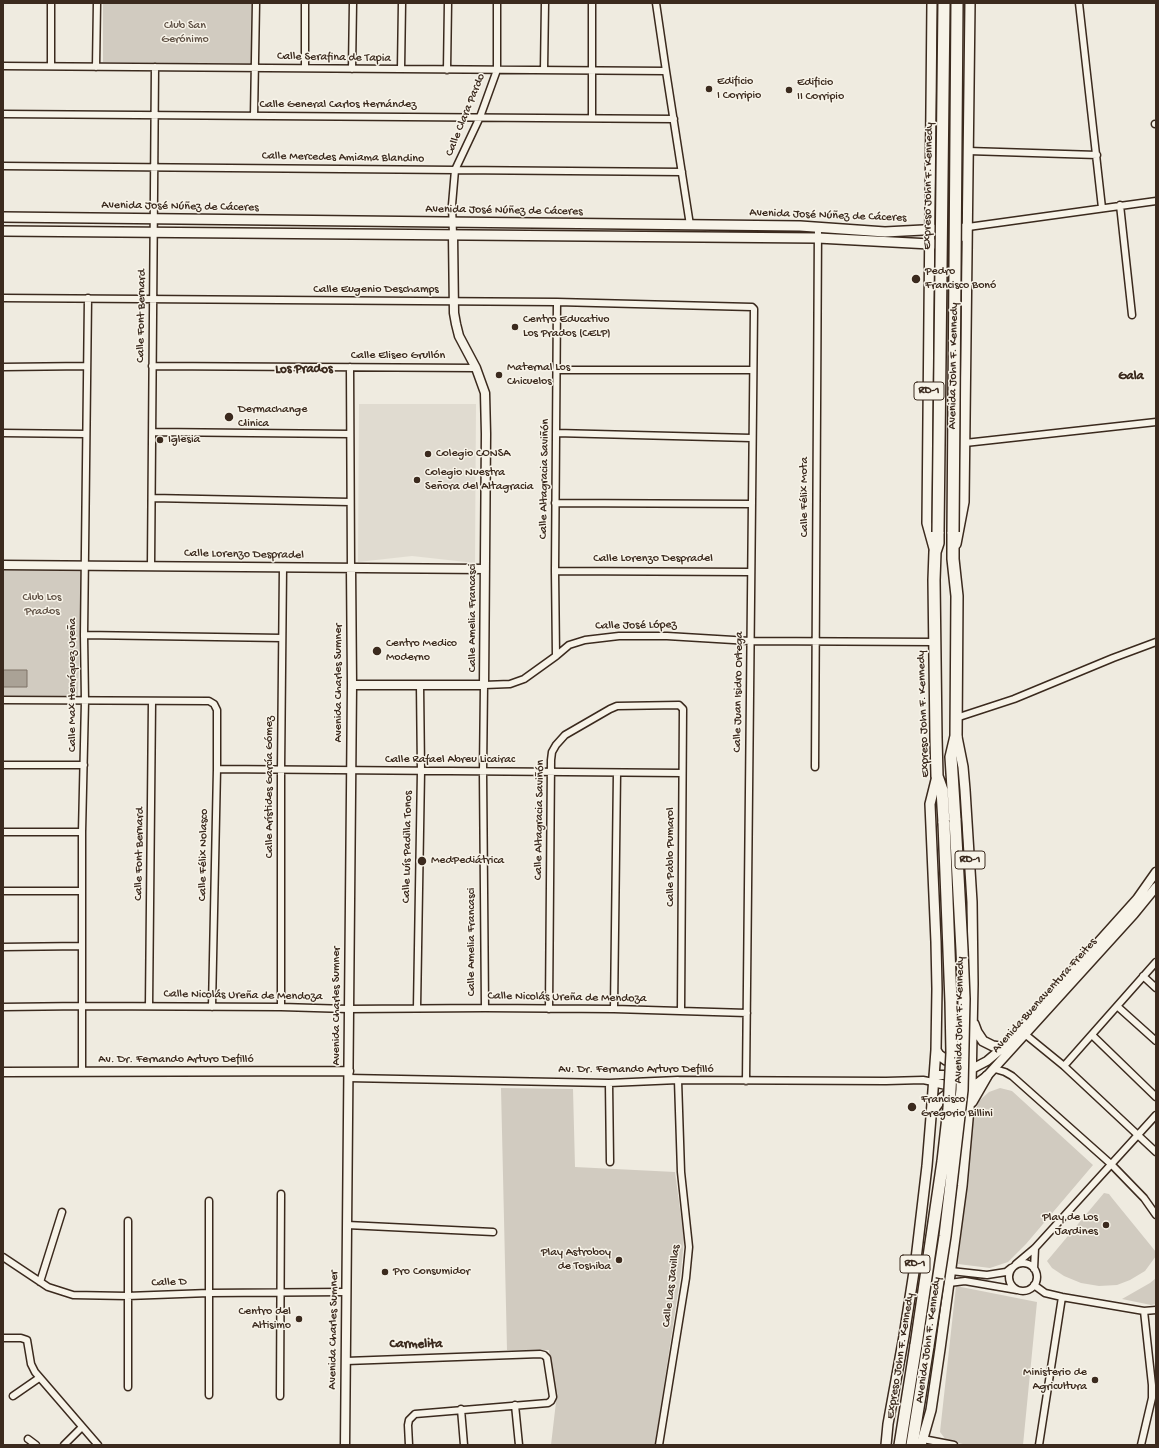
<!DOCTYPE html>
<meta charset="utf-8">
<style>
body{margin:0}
#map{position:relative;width:1159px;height:1448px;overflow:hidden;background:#efebe0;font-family:"Gochi Hand",sans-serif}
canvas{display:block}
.frame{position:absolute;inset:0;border:4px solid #3b2a1e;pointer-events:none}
</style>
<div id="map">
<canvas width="1159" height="1448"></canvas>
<div class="frame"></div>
</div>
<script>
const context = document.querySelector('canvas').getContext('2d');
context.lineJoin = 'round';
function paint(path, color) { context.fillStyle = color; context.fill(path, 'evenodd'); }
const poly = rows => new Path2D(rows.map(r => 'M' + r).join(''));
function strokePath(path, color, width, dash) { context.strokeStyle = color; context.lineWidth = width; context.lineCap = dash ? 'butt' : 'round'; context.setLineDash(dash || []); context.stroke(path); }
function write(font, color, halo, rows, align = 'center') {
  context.font = font + ' "Gochi Hand",sans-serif'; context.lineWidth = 3; context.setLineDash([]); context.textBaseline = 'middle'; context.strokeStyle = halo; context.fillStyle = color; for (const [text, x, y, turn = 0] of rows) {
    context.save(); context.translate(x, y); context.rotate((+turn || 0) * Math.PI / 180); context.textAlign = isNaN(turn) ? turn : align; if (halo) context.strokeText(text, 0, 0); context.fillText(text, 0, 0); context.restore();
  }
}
const built = poly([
 [359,404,476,404,475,563,412,556,358,562]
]);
const green = poly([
 [103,3,253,3,252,64,103,62],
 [82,565,78,696,3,696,3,566],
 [501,1088,573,1089,575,1167,675,1172,684,1239,681,1272,655,1445,551,1445,556,1402,549,1350,507,1350],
 [1000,1088,1012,1091,1093,1165,1026,1244,1008,1262,990,1268,958,1264,974,1115,979,1101,989,1092],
 [1104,1193,1109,1194,1112,1198,1156,1252,1156,1256,1145,1271,1130,1280,1117,1285,1099,1286,1081,1283,1064,1276,1052,1268,1047,1261],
 [1156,1278,1156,1304,1151,1305,1122,1299,1150,1283],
 [956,1286,1037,1302,1023,1445,967,1445,946,1440,940,1432]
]);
const water = poly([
 [3,670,27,670,27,687,3,687,3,670]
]);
const street = poly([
 [51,3,51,66],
 [656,3,666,71,690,225],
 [1079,3,1102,208],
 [3,66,666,71],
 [96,67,97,3],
 [305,68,305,3],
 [352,69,353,3],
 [401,69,402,3],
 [447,70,448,3],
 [544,70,545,3],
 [3,114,674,119],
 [254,116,256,3],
 [592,118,592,3],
 [1155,124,1156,124],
 [968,151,1097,155],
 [3,166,682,172],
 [1120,205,1132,315],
 [968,227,1156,201],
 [453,235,452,205,455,170,480,117,497,70,497,3],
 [3,298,557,302,752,307,754,309,746,1081],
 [152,366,476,368],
 [3,367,87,366],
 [350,367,351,568],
 [556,370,753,370],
 [153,432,350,434],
 [3,433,86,434],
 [556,433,751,438],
 [965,443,1156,422],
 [152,498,350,502],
 [555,503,751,504],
 [151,566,155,67],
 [555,571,750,572],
 [84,635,282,638],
 [556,656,555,571,557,302],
 [3,700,209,701,214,704,217,710,217,769,212,1007],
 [956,718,1014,699,1113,658,1156,642],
 [3,765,84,765],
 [815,767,818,227],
 [217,769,682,773],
 [3,832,82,832],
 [3,891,82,891],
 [3,947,82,946],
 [1143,976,1156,988],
 [149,1006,152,702],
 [1117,1006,1156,1041],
 [3,1007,83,1006,281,1007,348,1009,485,1008,614,1009,747,1013],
 [281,1007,281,770,283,567],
 [417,1008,421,771,420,685],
 [485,1008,483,772,484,685,510,684,524,679,556,656,569,645,585,640,619,636,667,636,750,641,934,642],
 [549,1009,551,760,552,752,556,745,565,735,610,709,617,706,679,705,683,709,681,1010],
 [614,1009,617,773],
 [1026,1035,1064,1066,1156,1152],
 [1092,1035,1156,1097],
 [1064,1066,1156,962],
 [995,1069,1005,1072,1012,1076,1112,1165,1144,1198,1156,1215],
 [82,1072,82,832,85,701,84,635,88,298],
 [348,1078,609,1083,678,1080,886,1081,923,1080,933,1082],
 [609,1083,610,1162],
 [347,1225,493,1232],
 [3,1257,48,1287,73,1295,127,1296,209,1293,346,1292],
 '1009 1277a14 14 0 1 1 28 0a14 14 0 1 1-28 0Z',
 [1016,1264,1035,1248,1156,1115],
 [1034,1269,1035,1248],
 [951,1271,987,1275,1006,1272,1011,1268],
 [40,1282,62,1212],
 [949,1283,965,1281,1017,1290],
 [1034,1285,1045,1293,1062,1297,1144,1311,1156,1310],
 [3,1338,21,1338,27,1340,31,1364,35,1372,98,1445],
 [346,1361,540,1354,544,1355,547,1358,553,1397,551,1401,548,1403,415,1414,409,1420,408,1425,409,1445],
 [128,1387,128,1221],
 [209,1395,209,1201],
 [13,1396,39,1378],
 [280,1396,281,1194],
 [515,1405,519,1445],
 [461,1409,464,1445],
 [28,1439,36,1445],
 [923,1439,954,1445],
 [64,1445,82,1427],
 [659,1445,686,1278,689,1247,681,1172,678,1080],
 [1039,1445,1062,1297],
 [1141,1445,1152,1398,1152,1385,1144,1311]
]);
const secondary = poly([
 [3,565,485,569],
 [352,685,484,685,486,434,485,393,476,368,459,336,456,324,454,313,453,235],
 [3,1072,349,1071],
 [966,1072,987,1061,1006,1045,1137,899,1156,872],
 [934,1075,955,1075],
 [933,1082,959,1088,971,1086,979,1082,987,1076,1134,914,1156,887],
 [345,1445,352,685,351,568]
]);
const primary = poly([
 [932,3,927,523,935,552],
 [3,217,800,226,885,232,961,228],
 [3,231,818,238,930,244,946,244,957,240,968,227],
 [956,544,964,502,970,3],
 [974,1024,977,1032,983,1041,993,1046,999,1047,1006,1045],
 [936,1050,939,1055,946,1060,957,1061],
 [972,1102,987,1076],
 [932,1112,942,1098,946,1095,955,1094],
 [886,1445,888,1424,904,1336,916,1259,927,1166,931,1117,936,1050,937,989,936,942,930,804,937,776],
 [921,1445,931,1410,940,1349,962,1186,971,1086,973,984,972,902,965,790,963,767,957,737]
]);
const highway = poly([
 [938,532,938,543,935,552,934,580,936,738,937,776,942,790,944,823],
 [953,532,953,559,957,596,956,736,951,757,955,820],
 [900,1445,916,1345],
 [912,1445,928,1346]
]);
const highwayBridge = poly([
 [938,532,944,3],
 [953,532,957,3],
 [916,1345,943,1161,949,1108,952,1053,951,1002,944,823],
 [928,1346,945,1236,962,1090,964,999,962,950,955,820]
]);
const markers = [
 [709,89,4,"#3b2a1e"],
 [789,90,4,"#3b2a1e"],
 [916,279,5,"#3b2a1e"],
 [515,327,4,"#3b2a1e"],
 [499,375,4,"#3b2a1e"],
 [229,417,5,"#3b2a1e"],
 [160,440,4,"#3b2a1e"],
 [428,454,4,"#3b2a1e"],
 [417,480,4,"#3b2a1e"],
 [377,651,5,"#3b2a1e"],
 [422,861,5,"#3b2a1e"],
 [912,1107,5,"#3b2a1e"],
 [1106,1225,4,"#3b2a1e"],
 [619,1260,4,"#3b2a1e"],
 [385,1272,4,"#3b2a1e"],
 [299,1319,4,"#3b2a1e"],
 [1095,1380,4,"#3b2a1e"]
];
const shields = [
 [929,391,30],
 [970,860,30],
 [915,1264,30]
];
const shieldNames = [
 ["RD-1",929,391],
 ["RD-1",970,860],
 ["RD-1",915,1264]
];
const parkNames = [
 ["Club San",185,26],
 ["Gerónimo",185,40],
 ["Club Los",42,598],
 ["Prados",42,612]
];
const streetNames = [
 ["Calle Serafina de Tapia",334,58,1],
 ["Calle General Carlos Hernández",338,105],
 ["Calle Clara Pardo",466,115,-68],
 ["Calle Mercedes Amiama Blandino",343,158,1],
 ["Expreso John F. Kennedy",929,186,-89],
 ["Avenida José Núñez de Cáceres",180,207,1],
 ["Avenida José Núñez de Cáceres",504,211,1],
 ["Avenida José Núñez de Cáceres",828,216,2],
 ["Calle Eugenio Deschamps",376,290],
 ["Calle Font Bernard",142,316,-89],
 ["Calle Eliseo Grullón",398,356],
 ["Avenida John F. Kennedy",954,366,-89],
 ["Calle Altagracia Saviñón",545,479,-89],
 ["Calle Félix Mota",805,497,-90],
 ["Calle Lorenzo Despradel",244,555,1],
 ["Calle Lorenzo Despradel",653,559],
 ["Calle Amelia Francasci",473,618,-90],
 ["Calle José López",636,626,-1],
 ["Avenida Charles Sumner",339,683,-90],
 ["Calle Max Henríquez Ureña",73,685,-90],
 ["Calle Juan Isidro Ortega",739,692,-89],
 ["Expreso John F. Kennedy",924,714,-92],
 ["Calle Rafael Abreu Licairac",450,760],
 ["Calle Arístides García Gómez",270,787,-90],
 ["Calle Altagracia Saviñón",540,820,-89],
 ["Calle Luís Padilla Tonos",408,847,-89],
 ["Calle Font Bernard",140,854,-89],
 ["Calle Félix Nolasco",204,855,-89],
 ["Calle Pablo Pumarol",671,857,-90],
 ["Calle Amelia Francasci",472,942,-90],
 ["Calle Nicolás Ureña de Mendoza",243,996,1],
 ["Avenida Buenaventura Freites",1045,996,-48],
 ["Calle Nicolás Ureña de Mendoza",567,998,1],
 ["Avenida Charles Sumner",337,1006,-90],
 ["Avenida John F. Kennedy",960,1020,-89],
 ["Av. Dr. Fernando Arturo Defilló",176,1060],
 ["Av. Dr. Fernando Arturo Defilló",636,1070],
 ["Calle D",169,1283,-2],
 ["Calle Las Javillas",672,1286,-83],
 ["Avenida Charles Sumner",334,1330,-89],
 ["Avenida John F. Kennedy",929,1340,-82],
 ["Expreso John F. Kennedy",901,1356,-81]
];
const poiNames = [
 ["Edificio",717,82],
 ["I Corripio",717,96],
 ["Edificio",797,83],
 ["II Corripio",797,97],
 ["Pedro",925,272],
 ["Francisco Bonó",925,286],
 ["Centro Educativo",523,320],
 ["Los Prados (CELP)",523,334],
 ["Maternal Los",507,368],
 ["Chicuelos",507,382],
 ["Dermachange",238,410],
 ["Clinica",238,424],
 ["Iglesia",168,440],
 ["Colegio CONSA",436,454],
 ["Colegio Nuestra",425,473],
 ["Señora del Altagracia",425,487],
 ["Centro Medico",386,644],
 ["Moderno",386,658],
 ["MedPediátrica",431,861],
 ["Francisco",921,1100],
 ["Gregorio Billini",921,1114],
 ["Play de Los",1098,1218,"right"],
 ["Jardines",1098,1232,"right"],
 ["Play Astroboy",611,1253,"right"],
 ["de Toshiba",611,1267,"right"],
 ["Pro Consumidor",393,1272],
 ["Centro del",291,1312,"right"],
 ["Altisimo",291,1326,"right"],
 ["Ministerio de",1087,1373,"right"],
 ["Agricultura",1087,1387,"right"]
];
const neighbourhoodNames = [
 ["Los Prados",304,370],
 ["Gala",1131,377],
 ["Carmelita",416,1345]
];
paint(built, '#e0dbd0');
paint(green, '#d1cbc0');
paint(water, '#aaa296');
strokePath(water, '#7e7266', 1);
strokePath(street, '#3b2a1e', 9);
strokePath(secondary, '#3b2a1e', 11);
strokePath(primary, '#3b2a1e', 12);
strokePath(highway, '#3b2a1e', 14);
strokePath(street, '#f7f3e8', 6);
strokePath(secondary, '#f7f3e8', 8);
strokePath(primary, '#f7f3e8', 9);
strokePath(highway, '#f7f3e8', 11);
strokePath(highwayBridge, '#3b2a1e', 14, []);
strokePath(highwayBridge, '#f7f3e8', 11);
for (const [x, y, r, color] of markers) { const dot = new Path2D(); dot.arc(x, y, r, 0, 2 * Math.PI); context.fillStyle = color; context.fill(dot); strokePath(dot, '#f7f3e8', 1.5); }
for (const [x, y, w] of shields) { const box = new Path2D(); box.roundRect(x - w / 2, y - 9, w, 18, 3); context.fillStyle = '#f7f3e8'; context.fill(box); strokePath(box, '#3b2a1e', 1); }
write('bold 11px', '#3b2a1e', null, shieldNames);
write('12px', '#605246', '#f7f3e8', parkNames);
write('12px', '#3b2a1e', '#f7f3e8', streetNames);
write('12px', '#3b2a1e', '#f7f3e8', poiNames, 'left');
write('bold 13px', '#3b2a1e', '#f7f3e8', neighbourhoodNames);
</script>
